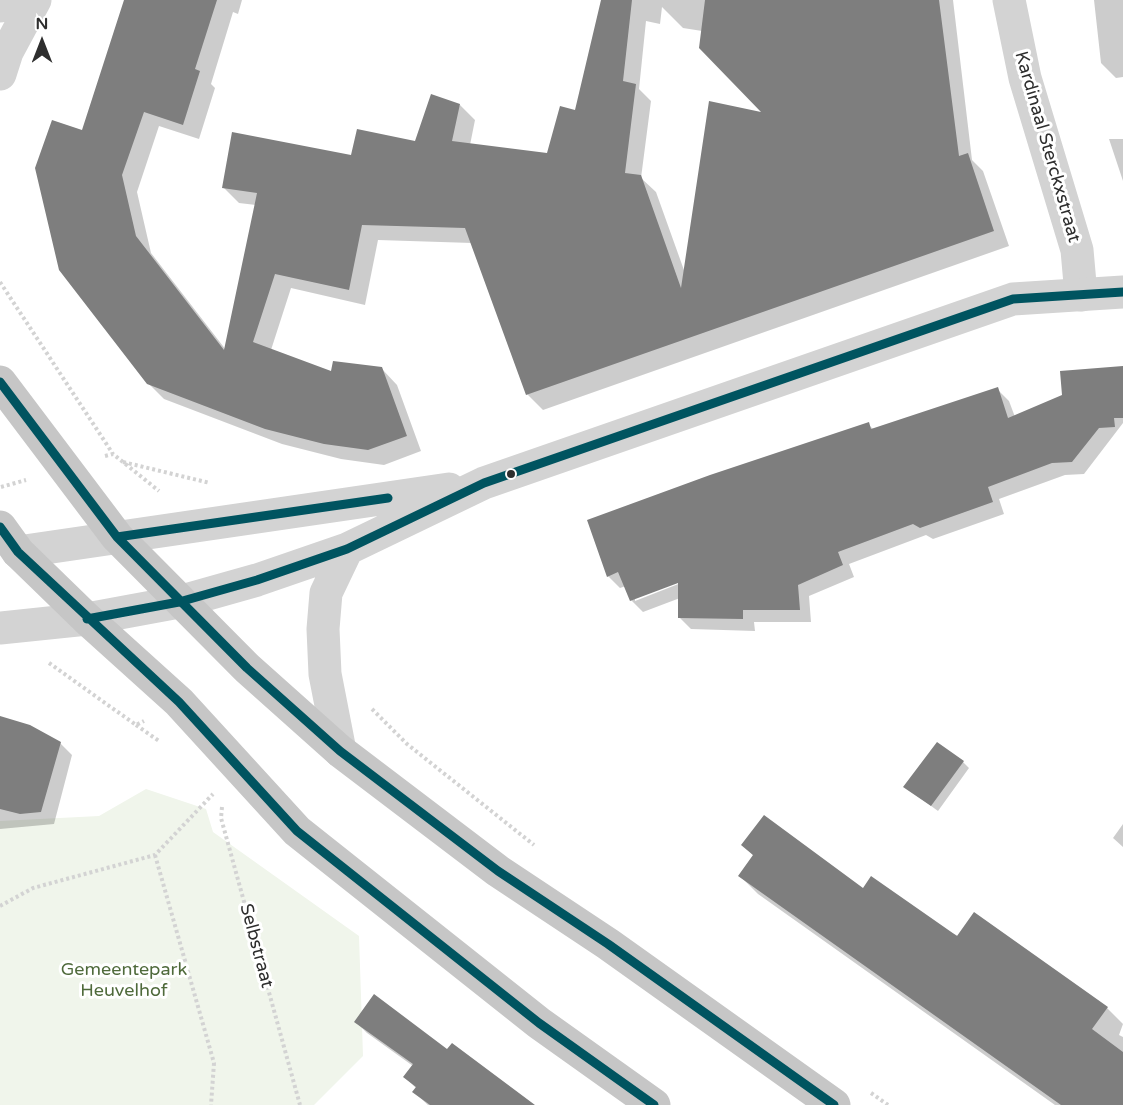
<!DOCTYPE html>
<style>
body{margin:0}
#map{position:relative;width:1123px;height:1105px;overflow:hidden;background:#fff;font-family:"Varela Round",sans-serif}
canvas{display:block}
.north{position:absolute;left:12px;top:12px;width:60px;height:60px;-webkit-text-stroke:4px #fff;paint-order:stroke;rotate:0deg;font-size:16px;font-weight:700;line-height:24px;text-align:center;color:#2e2e2e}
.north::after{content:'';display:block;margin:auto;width:21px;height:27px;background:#2e2e2e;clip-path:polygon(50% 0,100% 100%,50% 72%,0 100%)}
</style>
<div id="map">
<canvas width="1123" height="1105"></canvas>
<div class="north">N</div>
</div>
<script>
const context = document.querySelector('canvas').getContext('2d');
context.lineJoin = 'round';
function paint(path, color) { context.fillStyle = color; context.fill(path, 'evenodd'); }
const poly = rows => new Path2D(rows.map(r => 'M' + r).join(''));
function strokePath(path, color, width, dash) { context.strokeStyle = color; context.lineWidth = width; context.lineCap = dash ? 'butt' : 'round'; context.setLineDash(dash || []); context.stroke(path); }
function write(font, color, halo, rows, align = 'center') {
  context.font = font + ' "Varela Round",sans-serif'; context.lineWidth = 6; context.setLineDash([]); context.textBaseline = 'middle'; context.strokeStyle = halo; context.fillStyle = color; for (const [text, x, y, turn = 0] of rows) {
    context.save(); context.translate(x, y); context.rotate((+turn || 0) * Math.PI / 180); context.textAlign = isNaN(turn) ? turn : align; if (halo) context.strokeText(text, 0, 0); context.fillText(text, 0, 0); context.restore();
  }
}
const green = poly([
 [146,789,206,809,213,832,359,936,363,1056,314,1105,0,1105,0,821,99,816]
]);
const shadow = poly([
 [125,0,242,0,238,14,233,12,211,84,215,88,199,139,159,126,137,192,151,253,226,350,256,205,239,203,223,187,416,143,460,105,475,120,470,145,548,155,576,112,603,0,953,0,972,160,983,171,1009,246,543,410,527,394,472,243,378,240,365,305,291,288,271,350,332,373,382,369,397,385,421,451,384,465,341,459,282,444,164,399,148,383,83,132],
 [662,7,683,28,702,31,765,115,685,273,656,192,641,178,651,101,639,89,646,21,660,24],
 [1094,0,1123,0,1123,77,1116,78,1101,63],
 [1109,139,1123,139,1123,181],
 [1123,368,1123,423,1084,474,1065,475,999,499,1004,514,933,539,926,535,849,564,854,577,809,596,811,622,754,622,755,631,691,629,680,618,680,598,643,612,631,600,626,586,620,588,608,576,589,521,868,424,874,430,997,389,1009,401,1015,417],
 [684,578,686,581,635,601,635,598],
 [0,717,60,743,72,755,54,824,0,829],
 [963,762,969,768,938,811,905,787],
 [1123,824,1123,847,1113,838],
 [743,845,863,890,1107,1008,1123,1024,1119,1035,1123,1037,1123,1105,1055,1105,758,894,740,876,754,856],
 [356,1022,447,1051,526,1105,428,1105,414,1092,417,1089,405,1077,413,1066,367,1033]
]);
const building = poly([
 [124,0,217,0,195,69,200,71,183,125,144,112,122,175,136,236,224,350,257,193,222,188,232,132,351,155,357,129,415,141,431,94,460,104,452,141,547,153,560,106,575,110,601,0,632,0,623,81,636,84,625,173,641,175,681,288,709,101,761,112,699,48,705,0,939,0,959,156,968,153,994,231,526,395,465,228,362,225,349,290,275,274,253,342,331,371,333,361,382,367,407,436,368,450,324,444,265,429,147,384,59,270,35,168,52,120,82,130],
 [1123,366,1123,418,1114,418,1115,427,1099,428,1072,462,1052,463,988,487,993,502,920,528,913,524,838,552,843,565,798,585,800,610,743,610,743,619,678,618,678,583,630,601,618,572,607,577,587,520,710,475,869,422,871,429,998,387,1008,418,1062,395,1060,371],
 [0,716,30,725,61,742,41,812,20,814,0,809],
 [937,742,964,761,931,806,903,787],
 [764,815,863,888,871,876,957,936,974,912,1108,1007,1092,1029,1123,1052,1123,1105,1061,1105,738,876,753,855,741,845],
 [374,994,447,1049,452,1043,535,1105,430,1105,412,1092,416,1087,403,1077,413,1064,354,1022]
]);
const path = poly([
 [0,282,113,454],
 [105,456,113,454,159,491],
 [123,462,210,483],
 [1,487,26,480],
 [49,663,136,725,144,721],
 [372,709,407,744,534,845],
 [136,725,159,741],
 [222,807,221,818,300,1105],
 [155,855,214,1063,211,1105],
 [0,906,33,888,155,855,213,794],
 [871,1093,888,1105]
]);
const minor = poly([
 [1009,0,1025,78,1077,250,1081,295],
 [0,6,6,0],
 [0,74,7,52,35,0],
 [0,628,87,619]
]);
const tertiary = poly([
 [18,552,449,489],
 [87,619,179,602,257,580,347,549,484,483,1013,299,1123,292],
 [340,751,325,674,323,629,326,593,347,549]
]);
const primary = poly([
 [0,382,117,537,247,668,340,751,498,871,608,944,834,1105],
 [0,527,18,552,87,619,179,702,297,831,539,1023,654,1105]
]);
const bus1 = poly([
 [0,382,117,537,247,668,340,751,498,871,608,944,834,1105],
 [0,527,18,552,179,702,297,831,539,1023,654,1105],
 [117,537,388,498],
 [87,619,179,602,257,580,347,549,484,483,1013,299,1123,292]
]);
const markers = [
 [511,474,5,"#2e2e2e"]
];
const streetNames = [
 ["Kardinaal Sterckxstraat",1047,147,74],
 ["Selbstraat",256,946,75]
];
const parkNames = [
 ["Gemeentepark",124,970],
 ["Heuvelhof",124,991]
];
paint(green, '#f0f5eb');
paint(shadow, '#0003');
paint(building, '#7e7e7e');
strokePath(path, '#d3d3d3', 4, [3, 3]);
strokePath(minor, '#d3d3d3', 33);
strokePath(tertiary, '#d3d3d3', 33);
strokePath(primary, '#c6c6c6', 33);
strokePath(bus1, '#005460', 9);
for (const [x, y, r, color] of markers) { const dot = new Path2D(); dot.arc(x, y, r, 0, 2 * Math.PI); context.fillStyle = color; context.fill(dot); strokePath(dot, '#fff', 2); }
write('18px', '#2e2e2e', '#fff', streetNames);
write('18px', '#4f6a3b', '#fff', parkNames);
</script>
